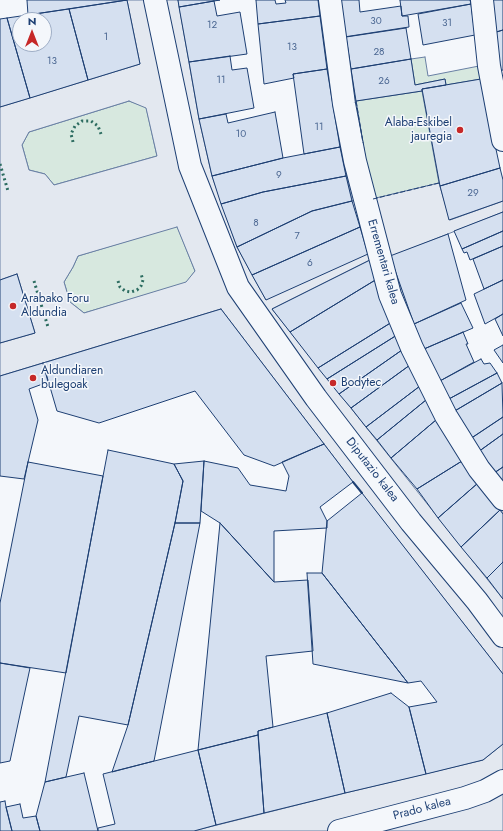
<!DOCTYPE html>
<style>
body{margin:0}
#map{position:relative;width:503px;height:831px;overflow:hidden;background:#f4f7fb;font-family:Jost,sans-serif}
canvas{display:block}
.north{position:absolute;left:12px;top:12px;width:40px;height:40px;box-sizing:border-box;background:#f4f7fb;border:1px solid #9eadc5;border-radius:50%;rotate:0deg;font-size:11px;font-weight:700;line-height:16px;text-align:center;color:#1d3f73}
.north::after{content:'';display:block;margin:auto;width:14px;height:18px;background:#c62828;clip-path:polygon(50% 0,100% 100%,50% 72%,0 100%)}
</style>
<div id="map">
<canvas width="503" height="831"></canvas>
<div class="north">N</div>
</div>
<script>
const context = document.querySelector('canvas').getContext('2d');
context.lineJoin = 'round';
function paint(path, color) { context.fillStyle = color; context.fill(path, 'evenodd'); }
const poly = rows => new Path2D(rows.map(r => 'M' + r).join(''));
function strokePath(path, color, width, dash) { context.strokeStyle = color; context.lineWidth = width; context.lineCap = dash ? 'butt' : 'round'; context.setLineDash(dash || []); context.stroke(path); }
function write(font, color, halo, rows, align = 'center') {
  context.font = font + ' Jost,sans-serif'; context.lineWidth = 3; context.setLineDash([]); context.textBaseline = 'middle'; context.strokeStyle = halo; context.fillStyle = color; for (const [text, x, y, turn = 0] of rows) {
    context.save(); context.translate(x, y); context.rotate((+turn || 0) * Math.PI / 180); context.textAlign = isNaN(turn) ? turn : align; if (halo) context.strokeText(text, 0, 0); context.fillText(text, 0, 0); context.restore();
  }
}
const green = poly([
 [425,57,428,76,479,66,481,79,446,85,445,79,415,85,411,59,425,57],
 [422,91,439,183,372,199,356,101,422,91],
 [129,101,146,107,157,156,54,185,45,174,29,170,22,145,29,132,129,101],
 [177,226,195,271,186,283,84,313,70,302,64,282,73,267,78,256,177,226]
]);
const parking = poly([
 [127,0,178,0,199,119,212,176,237,247,266,300,352,201,340,147,327,69,318,0,341,0,351,69,372,199,439,183,450,220,503,201,503,212,390,257,424,349,438,382,503,486,503,514,478,483,370,260,272,309,503,599,503,674,353,482,221,309,0,376,0,343,35,333,17,274,0,280,0,107,140,64,127,0],
 [129,101,146,108,157,156,54,185,45,174,29,170,22,145,29,132,129,101],
 [177,227,195,271,186,282,84,313,70,302,64,282,73,267,78,256,177,227],
 [503,744,503,831,193,831,345,793,483,760,503,744]
]);
const building = poly([
 [27,0,127,0,28,15,27,0],
 [127,0,140,64,88,80,69,9,127,0],
 [178,0,220,0,179,7,178,0],
 [256,0,275,0,276,4,286,3,285,0,318,0,320,16,258,24,256,0],
 [341,0,359,0,360,12,401,6,402,16,408,16,409,27,344,37,341,0],
 [400,0,470,0,471,4,402,16,400,0],
 [490,0,503,0,503,30,493,33,490,0],
 [214,1,217,16,240,12,247,54,189,62,179,7,214,1],
 [471,4,475,35,423,45,418,14,471,4],
 [69,9,88,80,30,98,7,18,69,9],
 [20,20,44,20,44,44,20,44,20,20],
 [320,16,327,69,293,74,294,78,264,84,258,24,320,16],
 [7,18,30,98,0,107,0,19,7,18],
 [406,28,411,59,351,69,346,37,406,28],
 [503,30,503,70,499,71,493,33,503,30],
 [230,56,232,70,247,68,254,108,199,119,189,62,230,56],
 [411,59,415,85,445,79,446,85,422,89,422,91,356,101,351,69,411,59],
 [327,69,340,147,304,154,293,74,327,69],
 [481,79,500,168,440,186,422,89,481,79],
 [275,112,283,158,212,176,199,119,226,114,228,123,275,112],
 [340,147,346,176,263,192,221,204,212,176,283,158,340,147],
 [500,168,503,180,503,201,449,220,440,186,500,168],
 [346,176,352,201,312,211,237,247,221,204,263,192,346,176],
 [352,201,360,227,252,275,237,247,312,211,352,201],
 [503,212,503,231,462,249,454,231,503,212],
 [360,227,368,254,266,300,252,275,360,227],
 [503,231,503,246,470,260,467,252,464,253,462,249,503,231],
 [448,234,466,300,414,324,390,256,448,234],
 [503,246,503,280,484,289,473,259,503,246],
 [370,260,377,279,290,332,272,309,370,260],
 [17,274,35,333,0,343,0,280,17,274],
 [377,279,392,322,318,368,290,332,377,279],
 [503,280,503,314,485,324,474,294,503,280],
 [461,303,473,328,424,349,414,324,461,303],
 [221,309,324,444,274,466,244,455,195,391,99,423,57,411,43,363,221,309],
 [503,314,503,336,495,319,503,314],
 [392,322,397,335,327,379,318,368,392,322],
 [463,332,468,344,466,344,474,362,438,382,424,349,463,332],
 [397,335,402,350,339,394,327,379,397,335],
 [503,345,503,363,494,350,503,345],
 [402,350,410,365,351,408,339,394,402,350],
 [481,359,484,364,490,363,497,373,447,400,438,382,481,359],
 [43,363,48,382,29,389,38,420,24,479,0,476,0,376,43,363],
 [410,365,420,386,366,427,351,408,410,365],
 [497,373,502,383,453,412,447,400,497,373],
 [502,383,503,417,470,439,453,412,502,383],
 [420,386,426,400,377,440,366,427,420,386],
 [426,400,436,420,391,458,377,440,426,400],
 [503,417,503,434,478,452,470,439,503,417],
 [436,420,462,461,417,489,391,458,436,420],
 [503,434,503,467,494,473,478,452,503,434],
 [324,444,353,482,320,507,327,521,327,528,274,531,274,582,220,523,201,511,204,461,238,468,250,485,286,491,289,476,282,462,324,444],
 [108,450,174,464,183,481,175,523,128,725,79,716,66,777,45,782,108,450],
 [204,461,200,523,175,523,183,481,174,464,204,461],
 [462,461,478,483,438,518,417,489,462,461],
 [28,462,103,476,66,673,0,663,0,603,28,462],
 [503,467,503,486,494,473,503,467],
 [478,483,500,510,461,547,438,518,478,483],
 [362,493,503,674,503,744,483,760,426,774,409,707,437,702,421,681,408,683,322,573,327,521,362,493],
 [500,510,503,514,503,562,487,578,461,547,500,510],
 [175,523,200,523,154,761,112,772,128,725,175,523],
 [220,523,274,582,308,580,313,651,266,656,273,727,258,731,258,735,198,750,220,523],
 [503,562,503,599,487,578,503,562],
 [307,573,322,573,408,683,313,664,307,573],
 [0,663,30,668,10,761,0,763,0,663],
 [391,693,409,707,426,774,345,793,327,713,391,693],
 [327,713,345,793,264,813,258,731,327,713],
 [258,735,264,813,216,825,198,750,258,735],
 [198,750,216,825,194,831,98,831,98,828,115,824,103,774,198,750],
 [84,773,98,831,40,831,36,816,45,782,84,773],
 [5,801,6,807,12,831,0,831,0,802,5,801],
 [20,804,23,818,36,816,40,831,12,831,6,807,20,804]
]);
const minor = poly([
 [155,0,190,166,238,287,316,398,411,522,477,601,503,636],
 [330,0,344,104,355,161,390,295,412,348,446,416,479,469,503,499],
 [482,0,489,66,503,140],
 [339,831,465,798,485,791,503,781]
]);
const hedge = poly([
 [73,142,71,134,75,126,82,121,91,121,98,126,101,134],
 [0,164,8,191],
 [34,281,48,327],
 [118,281,120,287,125,291,131,292,137,290,141,286,143,280,141,274]
]);
const fence = poly([
 [356,101,363,143],
 [373,199,439,183]
]);
const wall = poly([
 [353,482,362,493]
]);
const markers = [
 [460,130,4,"#c62828"],
 [13,306,4,"#c62828"],
 [33,378,4,"#c62828"],
 [333,383,4,"#c62828"]
];
const numberNames = [
 ["30",376,22],
 ["31",447,24],
 ["12",212,26],
 ["1",106,38],
 ["13",292,48],
 ["28",379,53],
 ["13",52,62],
 ["11",221,81],
 ["26",384,82],
 ["11",319,128],
 ["10",241,135],
 ["9",279,176],
 ["29",473,194],
 ["8",256,224],
 ["7",297,237],
 ["6",310,264]
];
const poiNames = [
 ["Alaba-Eskibel",452,123,"right"],
 ["jauregia",452,137,"right"],
 ["Arabako Foru",21,299],
 ["Aldundia",21,313],
 ["Aldundiaren",41,371],
 ["bulegoak",41,385],
 ["Bodytec",341,383]
];
const streetNames = [
 ["Errementari kalea",383,262,74],
 ["Diputazio kalea",372,470,52],
 ["Prado kalea",422,809,-15]
];
paint(green, '#d7e8df');
strokePath(green, '#687fa3', 1);
paint(parking, '#e3e8f0');
strokePath(parking, '#687fa3', 1);
paint(building, '#d5e0f0');
strokePath(building, '#1d3f73', 1);
strokePath(minor, '#1d3f73', 24);
strokePath(minor, '#f4f7fb', 22);
strokePath(hedge, '#2c6c60', 3, [2, 3]);
strokePath(fence, '#1d3f73', 1, [5, 2]);
strokePath(wall, '#1d3f73', 2);
for (const [x, y, r, color] of markers) { const dot = new Path2D(); dot.arc(x, y, r, 0, 2 * Math.PI); context.fillStyle = color; context.fill(dot); strokePath(dot, '#f4f7fb', 1.5); }
write('10px', '#4b6792', null, numberNames);
write('12px', '#1d3f73', '#f4f7fb', poiNames, 'left');
write('12px', '#1d3f73', '#f4f7fb', streetNames);
</script>
